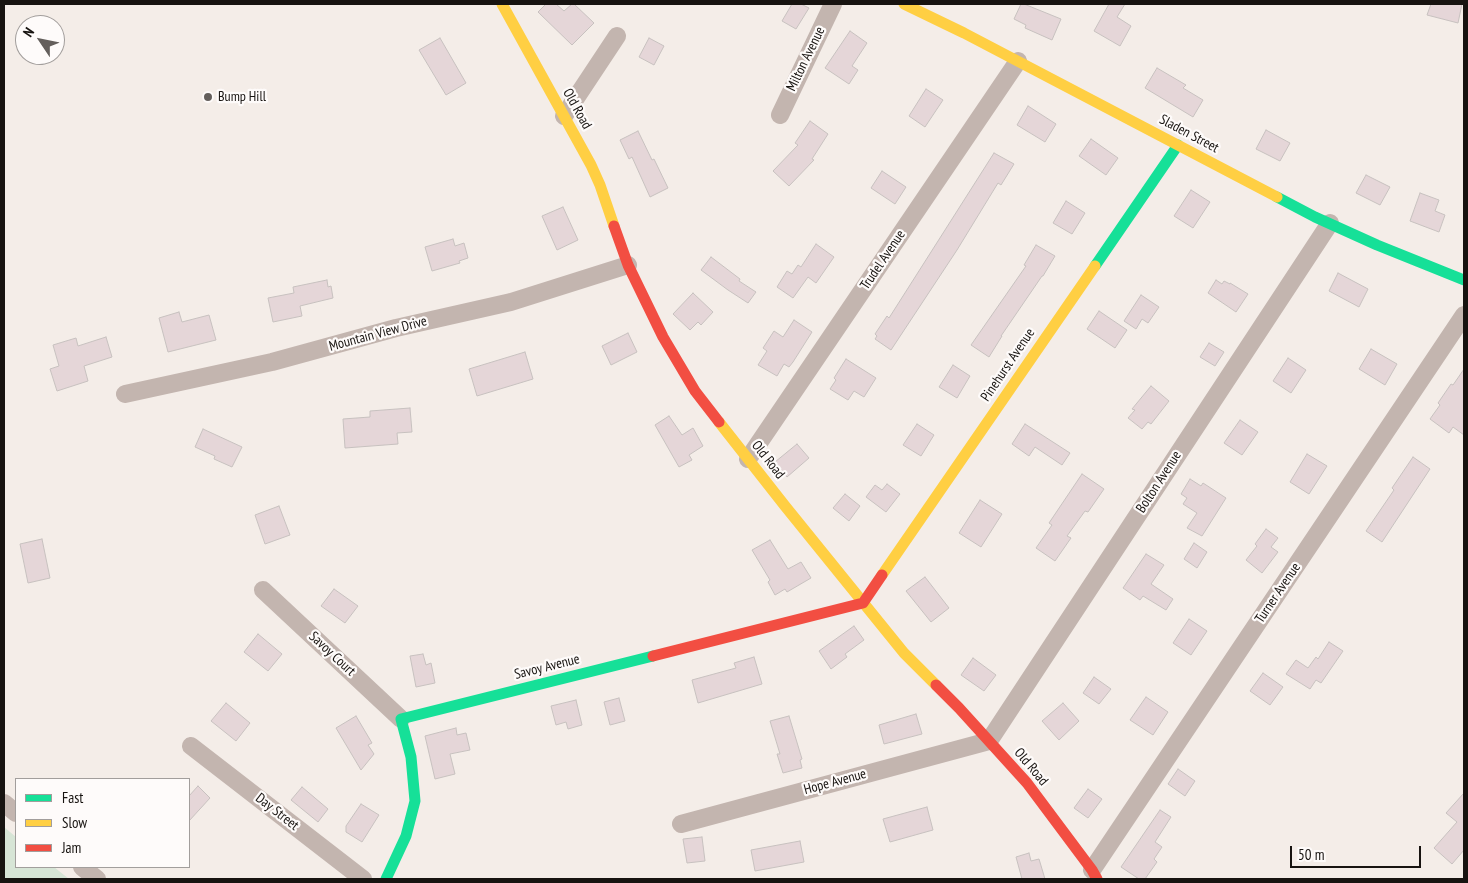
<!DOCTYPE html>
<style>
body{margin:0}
#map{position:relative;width:1468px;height:883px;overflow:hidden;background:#f4ede8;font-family:"PT Sans Narrow",sans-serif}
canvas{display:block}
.frame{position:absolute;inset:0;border:5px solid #171310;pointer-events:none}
.legend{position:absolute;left:15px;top:778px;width:175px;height:90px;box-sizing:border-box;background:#fefbfa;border:1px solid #a29e9c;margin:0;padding:6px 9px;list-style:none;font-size:15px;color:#171310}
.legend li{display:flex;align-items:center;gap:10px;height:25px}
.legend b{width:25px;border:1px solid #a29e9c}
.north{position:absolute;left:15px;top:15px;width:50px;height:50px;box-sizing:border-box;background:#fefbfa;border:1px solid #a29e9c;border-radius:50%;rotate:304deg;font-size:14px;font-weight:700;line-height:20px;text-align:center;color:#171310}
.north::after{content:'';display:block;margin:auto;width:18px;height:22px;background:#645f5c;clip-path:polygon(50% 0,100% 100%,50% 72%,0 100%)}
.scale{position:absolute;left:1290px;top:846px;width:131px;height:22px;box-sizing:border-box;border:2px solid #171310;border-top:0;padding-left:6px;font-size:15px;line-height:18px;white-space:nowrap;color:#171310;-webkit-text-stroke:4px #fefbfa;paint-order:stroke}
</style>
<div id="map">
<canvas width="1468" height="883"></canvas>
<div class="frame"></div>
<ul class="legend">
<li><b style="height:6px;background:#16e098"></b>Fast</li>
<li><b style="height:6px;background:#ffcf43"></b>Slow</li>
<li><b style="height:6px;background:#f24e42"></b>Jam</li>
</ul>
<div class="north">N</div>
<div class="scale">50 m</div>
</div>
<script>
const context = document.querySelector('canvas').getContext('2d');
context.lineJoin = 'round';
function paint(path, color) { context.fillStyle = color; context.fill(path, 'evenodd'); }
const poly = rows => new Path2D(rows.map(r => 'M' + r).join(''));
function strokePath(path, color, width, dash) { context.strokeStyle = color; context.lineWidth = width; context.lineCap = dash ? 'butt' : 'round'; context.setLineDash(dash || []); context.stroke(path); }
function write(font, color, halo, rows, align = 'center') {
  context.font = font + ' "PT Sans Narrow",sans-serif'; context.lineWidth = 4.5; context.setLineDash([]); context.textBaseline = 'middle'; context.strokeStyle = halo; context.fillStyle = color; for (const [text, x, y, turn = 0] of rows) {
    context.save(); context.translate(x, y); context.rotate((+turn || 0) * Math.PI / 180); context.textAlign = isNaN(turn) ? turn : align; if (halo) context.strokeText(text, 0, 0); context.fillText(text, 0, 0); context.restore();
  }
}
const green = poly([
 [4,827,16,837,16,867,54,867,69,879,4,879]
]);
const building = poly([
 [546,4,556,4,564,11,572,4,574,4,594,23,572,45,538,12,546,4],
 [792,4,801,4,809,8,796,29,782,21,792,4],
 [1021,4,1024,4,1061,19,1052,40,1025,28,1026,25,1014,19,1021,4],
 [1109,4,1125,4,1117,17,1131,26,1120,46,1094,31,1109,4],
 [1431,4,1462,4,1458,23,1427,15,1431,4],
 [850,31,867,43,852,66,858,70,849,84,825,68,850,31],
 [440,38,466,83,446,95,419,50,440,38],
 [649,38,664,46,654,65,639,57,649,38],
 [1157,68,1186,85,1183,88,1203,100,1193,117,1145,88,1157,68],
 [926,89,943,100,925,127,909,116,926,89],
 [1028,106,1056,124,1045,142,1017,125,1028,106],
 [810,121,828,134,812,159,814,160,789,186,773,171,798,145,795,143,810,121],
 [1266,130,1290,143,1280,161,1256,149,1266,130],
 [638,131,652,160,654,159,668,188,650,197,632,157,629,159,620,140,638,131],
 [1091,139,1118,158,1106,175,1079,156,1091,139],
 [994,153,1014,164,1001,185,998,183,957,250,891,350,875,339,877,336,875,334,887,316,889,318,994,153],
 [882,171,906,187,895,204,871,188,882,171],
 [1366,175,1390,187,1380,205,1356,193,1366,175],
 [1191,190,1210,202,1193,228,1174,216,1191,190],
 [1420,193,1439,200,1435,211,1445,215,1439,232,1410,221,1420,193],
 [1066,201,1085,213,1072,234,1053,223,1066,201],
 [563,207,578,240,557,250,542,216,563,207],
 [453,239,455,246,464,243,468,258,459,261,460,263,432,271,425,247,453,239],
 [816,244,834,257,816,283,808,277,793,298,777,287,787,271,792,274,798,265,801,267,816,244],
 [1036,245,1055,256,1043,276,1042,276,1001,336,1002,336,989,357,971,345,1026,266,1024,265,1036,245],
 [711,257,740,279,739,281,756,292,748,303,728,290,701,270,711,257],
 [1338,273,1368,289,1359,307,1329,291,1338,273],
 [327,280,328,287,331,286,333,298,300,306,302,316,273,322,268,298,294,293,293,287,327,280],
 [1216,280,1222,284,1224,281,1230,284,1230,283,1248,294,1236,312,1208,293,1216,280],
 [693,293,713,312,701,325,698,322,690,330,673,314,693,293],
 [1141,295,1159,307,1148,323,1142,319,1136,329,1124,321,1141,295],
 [1099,311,1127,330,1115,348,1087,329,1099,311],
 [179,312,182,322,209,315,216,340,168,352,159,318,179,312],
 [794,320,812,332,793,362,789,367,784,364,777,376,758,365,767,351,763,348,774,331,783,337,794,320],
 [628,333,637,352,611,365,602,346,628,333],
 [106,337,112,357,84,366,88,381,57,391,50,369,59,366,53,345,76,338,78,346,106,337],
 [1209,343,1224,352,1215,366,1200,357,1209,343],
 [1371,349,1397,364,1385,385,1359,369,1371,349],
 [525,352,533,379,477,396,469,369,525,352],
 [1288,358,1306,370,1291,393,1273,381,1288,358],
 [846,359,876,378,864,397,854,391,848,400,830,389,836,380,834,378,846,359],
 [953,365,970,376,957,398,939,387,953,365],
 [1464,369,1464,435,1453,427,1449,433,1430,419,1440,405,1438,403,1451,384,1453,385,1464,369],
 [1151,386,1169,401,1151,424,1148,422,1142,429,1128,418,1135,410,1132,409,1151,386],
 [410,408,412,432,397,433,398,444,345,448,343,419,370,417,370,411,410,408],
 [669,416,682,435,693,428,703,446,689,455,692,460,679,467,655,425,669,416],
 [1240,420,1258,432,1242,455,1224,443,1240,420],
 [917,424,934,435,921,456,903,445,917,424],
 [1025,424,1070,453,1062,465,1035,447,1029,456,1012,444,1025,424],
 [203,429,242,447,232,467,214,459,215,456,195,447,203,429],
 [797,444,809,458,787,477,775,462,797,444],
 [1307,454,1327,466,1309,494,1290,482,1307,454],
 [1413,457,1430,469,1382,542,1366,531,1394,490,1392,488,1413,457],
 [1082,474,1104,489,1088,512,1085,511,1067,536,1071,538,1055,561,1036,548,1052,525,1049,523,1082,474],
 [1190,479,1201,486,1203,483,1226,498,1202,536,1187,528,1197,513,1183,504,1187,498,1181,494,1190,479],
 [887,484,900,494,886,512,866,497,875,485,882,490,887,484],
 [845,494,860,506,849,521,833,508,845,494],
 [980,500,1002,514,981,547,959,533,980,500],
 [279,506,290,535,265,544,255,515,279,506],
 [1266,529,1278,538,1271,547,1278,552,1262,573,1246,560,1257,546,1255,544,1266,529],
 [42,539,50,578,28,583,20,544,42,539],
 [770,540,788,569,801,562,811,578,787,592,785,589,775,595,768,582,770,580,752,550,770,540],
 [1194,543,1207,552,1197,568,1184,559,1194,543],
 [1146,554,1164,565,1151,584,1173,599,1166,610,1143,596,1140,600,1123,588,1146,554],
 [925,577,949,608,931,622,906,591,925,577],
 [334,589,358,606,345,623,321,606,334,589],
 [1189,619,1207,631,1191,655,1173,643,1189,619],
 [854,626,864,640,845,654,847,657,831,669,819,651,854,626],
 [258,634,282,654,268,671,244,652,258,634],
 [1329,642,1343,651,1321,683,1316,680,1310,689,1286,674,1296,660,1308,668,1316,657,1318,659,1329,642],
 [423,654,426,665,431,663,435,683,416,687,410,656,423,654],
 [754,657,762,684,698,703,692,680,736,668,734,663,754,657],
 [973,658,996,675,984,691,961,675,973,658],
 [1263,673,1283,687,1270,705,1250,691,1263,673],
 [1094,677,1111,689,1099,704,1083,693,1094,677],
 [1146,697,1168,712,1153,735,1130,720,1146,697],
 [619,698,625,721,610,725,604,702,619,698],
 [576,700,582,725,568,729,566,722,556,725,551,706,576,700],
 [226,703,250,723,236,741,211,721,226,703],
 [1063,703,1079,721,1059,740,1042,721,1063,703],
 [916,714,922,734,884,744,879,725,916,714],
 [356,716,372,743,368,745,374,754,361,770,336,728,356,716],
 [789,716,802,759,800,760,802,768,783,773,777,754,780,754,770,721,789,716],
 [456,728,457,735,466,733,470,750,450,754,455,774,435,779,425,736,456,728],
 [1178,769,1195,781,1185,796,1168,784,1178,769],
 [198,786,210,798,189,821,189,796,198,786],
 [302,787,328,809,318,822,291,800,302,787],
 [1088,789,1102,799,1088,818,1074,808,1088,789],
 [1464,793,1464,850,1452,864,1434,848,1457,822,1446,813,1464,793],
 [361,804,379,815,362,842,346,832,346,826,361,804],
 [927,807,933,830,890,842,883,819,927,807],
 [1160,810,1171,817,1155,842,1162,847,1154,859,1157,862,1145,879,1139,879,1121,867,1160,810],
 [702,837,705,861,687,863,683,839,702,837],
 [800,841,804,862,755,871,751,850,800,841],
 [1029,853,1031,861,1039,859,1045,879,1022,879,1016,857,1029,853]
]);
const street = poly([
 [780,115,833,4],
 [564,116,617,36],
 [125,394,272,362,396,328,511,302,628,265],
 [748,459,1018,61],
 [263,590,401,719],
 [191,746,363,879],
 [4,803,16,813],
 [681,824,989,741,1330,223],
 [82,867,97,879],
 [1092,870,1464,315]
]);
const fast = poly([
 [1277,197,1315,217,1377,245,1464,280],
 [1095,266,1178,145],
 [386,879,406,836,415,801,411,757,401,719,653,656]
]);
const slow = poly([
 [502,4,591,165,600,185,614,226],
 [904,4,964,33,1277,197],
 [719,422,785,506,904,653,936,685],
 [882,575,1095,266]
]);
const jam = poly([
 [614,226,628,265,663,337,695,391,719,422],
 [653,656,863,603,882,575],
 [936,685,959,708,1027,783,1092,870,1097,879]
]);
const markers = [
 [208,97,5,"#645f5c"]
];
const streetNames = [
 ["Milton Avenue",806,59,-64],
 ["Old Road",577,109,61],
 ["Sladen Street",1189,134,28],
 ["Trudel Avenue",883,260,-56],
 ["Mountain View Drive",378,334,-15],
 ["Pinehurst Avenue",1008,365,-56],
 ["Old Road",768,460,52],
 ["Bolton Avenue",1159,482,-57],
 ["Turner Avenue",1278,593,-56],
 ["Savoy Court",332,654,43],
 ["Savoy Avenue",547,667,-14],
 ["Old Road",1031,767,50],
 ["Hope Avenue",835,782,-15],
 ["Day Street",277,812,38]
];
const poiNames = [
 ["Bump Hill",218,97]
];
paint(green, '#d7e5d6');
paint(building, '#e5d6d8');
strokePath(building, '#c7c1bf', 1);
strokePath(street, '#c3b5af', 18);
strokePath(fast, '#16e098', 11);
strokePath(slow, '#ffcf43', 11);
strokePath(jam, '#f24e42', 11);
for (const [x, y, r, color] of markers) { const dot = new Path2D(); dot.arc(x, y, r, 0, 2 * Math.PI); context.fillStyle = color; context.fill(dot); strokePath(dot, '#fefbfa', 2); }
write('14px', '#171310', '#fefbfa', streetNames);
write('14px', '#171310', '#fefbfa', poiNames, 'left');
</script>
